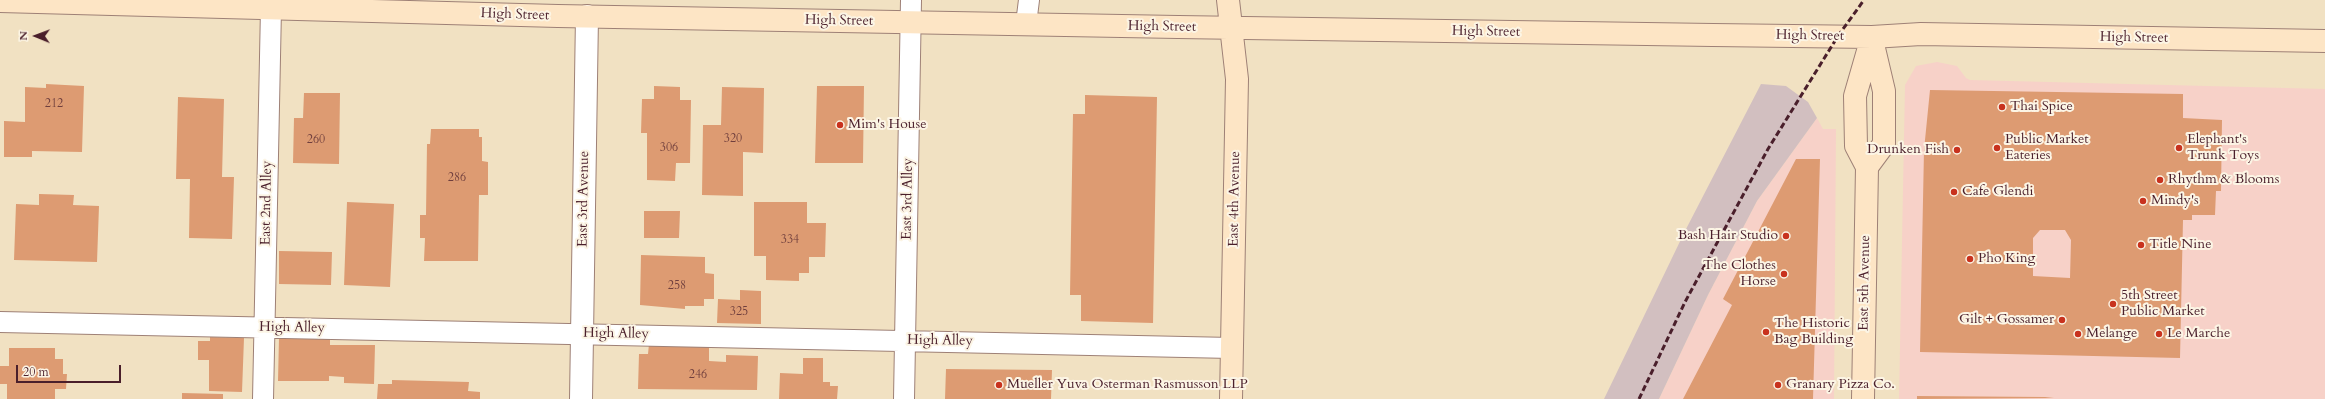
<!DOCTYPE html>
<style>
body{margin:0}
#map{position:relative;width:2325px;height:399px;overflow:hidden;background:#f1e1c2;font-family:Cardo,serif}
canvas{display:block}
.north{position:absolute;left:16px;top:16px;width:40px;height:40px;-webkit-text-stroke:3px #fcf5e5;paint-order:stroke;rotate:271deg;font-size:11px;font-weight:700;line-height:16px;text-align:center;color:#4a1f2b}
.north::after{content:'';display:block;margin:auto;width:14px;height:18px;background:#4a1f2b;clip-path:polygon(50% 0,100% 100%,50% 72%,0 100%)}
.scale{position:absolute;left:16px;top:365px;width:105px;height:18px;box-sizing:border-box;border:2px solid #4a1f2b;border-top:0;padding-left:5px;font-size:12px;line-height:14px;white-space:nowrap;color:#4a1f2b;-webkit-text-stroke:3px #fcf5e5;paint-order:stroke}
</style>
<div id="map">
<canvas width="2325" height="399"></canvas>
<div class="north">N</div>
<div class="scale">20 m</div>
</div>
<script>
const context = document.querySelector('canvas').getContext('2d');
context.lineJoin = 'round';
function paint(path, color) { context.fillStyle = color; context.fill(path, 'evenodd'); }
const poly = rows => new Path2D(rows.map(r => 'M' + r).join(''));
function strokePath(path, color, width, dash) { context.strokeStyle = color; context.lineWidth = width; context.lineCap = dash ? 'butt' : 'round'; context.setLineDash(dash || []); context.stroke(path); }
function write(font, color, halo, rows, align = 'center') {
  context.font = font + ' Cardo,serif'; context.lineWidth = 4; context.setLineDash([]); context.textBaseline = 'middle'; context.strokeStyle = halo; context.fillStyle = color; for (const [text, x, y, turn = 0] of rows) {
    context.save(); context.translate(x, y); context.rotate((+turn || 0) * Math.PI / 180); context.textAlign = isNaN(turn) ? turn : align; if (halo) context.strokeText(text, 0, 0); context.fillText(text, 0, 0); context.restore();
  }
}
const built = poly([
 [1937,62,1957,66,1966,78,1970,80,2325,89,2325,399,1899,399,1905,85,1916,66],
 [1817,118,1823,129,1836,129,1834,399,1659,399,1708,295,1757,201]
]);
const industrial = poly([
 [1761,84,1786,86,1808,102,1817,118,1757,201,1708,295,1659,399,1604,399,1685,231]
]);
const building = poly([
 [46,84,84,86,82,152,32,151,32,157,4,157,4,121,25,122,25,87,46,88],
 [654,86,680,87,680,100,691,100,690,163,676,163,675,181,647,180,647,133,641,133,642,99,654,99],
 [817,86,864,86,863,163,815,163],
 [722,87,764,88,763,153,743,152,743,196,702,195,703,125,721,125],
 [1930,90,2183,94,2183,118,2222,120,2221,191,2216,191,2215,215,2192,215,2192,220,2183,220,2180,358,1920,352,1924,150],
 [2040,230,2065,230,2071,240,2070,278,2033,276,2033,238],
 [304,93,340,93,339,164,293,163,294,118,303,118],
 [1085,95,1157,97,1153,323,1081,321,1081,295,1070,295,1073,114,1085,114],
 [178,97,224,99,222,177,234,177,232,239,189,238,190,179,176,179],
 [431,129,479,129,479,137,482,137,482,161,488,162,488,195,479,195,478,261,424,261,425,238,420,238,420,215,426,215,427,144,430,144],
 [1796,159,1820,159,1813,399,1683,399,1732,305,1723,299],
 [39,194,74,195,73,205,99,206,97,262,14,260,16,204,39,205],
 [347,202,394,204,390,287,344,285],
 [754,202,807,202,807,223,826,223,825,257,809,257,809,273,799,273,799,281,766,280,766,256,754,256],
 [644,211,680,211,679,238,644,238],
 [279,251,332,252,331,285,279,284],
 [641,255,705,257,705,273,714,274,714,299,704,299,704,306,685,306,685,309,640,305],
 [740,290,761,291,761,324,717,323,718,299,740,300],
 [210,337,244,338,242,392,209,391,209,360,198,360,198,341,210,341],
 [279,338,330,339,330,345,375,345,374,384,344,383,344,377,329,376,329,381,278,381],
 [709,340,709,361,726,362,726,355,758,356,757,390,638,389,639,354,648,354,649,344],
 [9,348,55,348,55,359,63,359,63,374,67,374,66,389,55,389,55,399,7,399,7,384,0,384,0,366,9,366],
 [803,358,823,358,823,382,830,382,830,386,838,386,837,399,779,399,780,373,803,374],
 [946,369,1052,370,1051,399,945,399],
 [392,380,469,382,468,391,480,392,480,399,377,399,378,384,392,384],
 [182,393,223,394,223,399,182,399],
 [1917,396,2045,397,2054,398,1917,399]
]);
const lane = poly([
 [1026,24,1029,0],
 [0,322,1232,348],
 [263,399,271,8],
 [904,399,911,0]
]);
const street = poly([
 [581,399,587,16]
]);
const secondary = poly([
 [1228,0,1237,79,1231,399],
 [0,1,558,16,1178,27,1713,35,1872,37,1921,34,2325,41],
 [1867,167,1884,144,1884,91,1872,40],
 [1863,399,1867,167,1856,146,1855,96,1872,37]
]);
const rail = poly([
 [1639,399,1685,302,1768,149,1838,36,1864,0]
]);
const markers = [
 [2002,107,4,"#c8321e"],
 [840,125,4,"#c8321e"],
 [1997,148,4,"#c8321e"],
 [2179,148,4,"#c8321e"],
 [1957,150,4,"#c8321e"],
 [2160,180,4,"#c8321e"],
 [1954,192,4,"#c8321e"],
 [2143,201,4,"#c8321e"],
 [1786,236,4,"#c8321e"],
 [2141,245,4,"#c8321e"],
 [1970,259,4,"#c8321e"],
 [1784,274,4,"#c8321e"],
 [2113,304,4,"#c8321e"],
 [2062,320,4,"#c8321e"],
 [1766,332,4,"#c8321e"],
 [2078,334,4,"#c8321e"],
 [2159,334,4,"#c8321e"],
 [999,385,4,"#c8321e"],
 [1778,385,4,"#c8321e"]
];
const numberNames = [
 ["212",54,104],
 ["320",733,139],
 ["260",316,140],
 ["306",669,148],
 ["286",457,178],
 ["334",790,240],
 ["258",677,286],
 ["325",739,312],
 ["246",698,375]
];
const streetNames = [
 ["High Street",515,15,2],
 ["High Street",839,21,1],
 ["High Street",1162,27,1],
 ["High Street",1486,32,1],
 ["High Street",1810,36,1],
 ["High Street",2134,38,1],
 ["East 3rd Avenue",584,199,-89],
 ["East 3rd Alley",908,199,-89],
 ["East 4th Avenue",1235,199,-89],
 ["East 2nd Alley",267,203,-89],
 ["East 5th Avenue",1865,283,-89],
 ["High Alley",292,328,1],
 ["High Alley",616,334,1],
 ["High Alley",940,341,1]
];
const poiNames = [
 ["Thai Spice",2010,107],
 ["Mim's House",848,125],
 ["Public Market",2005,140],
 ["Eateries",2005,156],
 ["Elephant's",2187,140],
 ["Trunk Toys",2187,156],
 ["Drunken Fish",1949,150,"right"],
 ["Rhythm & Blooms",2168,180],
 ["Cafe Glendi",1962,192],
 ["Mindy's",2151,201],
 ["Bash Hair Studio",1778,236,"right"],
 ["Title Nine",2149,245],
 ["Pho King",1978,259],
 ["The Clothes",1776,266,"right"],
 ["Horse",1776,282,"right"],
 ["5th Street",2121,296],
 ["Public Market",2121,312],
 ["Gilt + Gossamer",2054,320,"right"],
 ["The Historic",1774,324],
 ["Bag Building",1774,340],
 ["Melange",2086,334],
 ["Le Marche",2167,334],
 ["Mueller Yuva Osterman Rasmusson LLP",1007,385],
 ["Granary Pizza Co.",1786,385]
];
paint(built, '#f7d1c8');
paint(industrial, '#d2bfc0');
paint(building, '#dd9b72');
strokePath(lane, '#9e8076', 22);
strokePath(street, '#9e8076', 24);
strokePath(secondary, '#9e8076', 24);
strokePath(lane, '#fff', 20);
strokePath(street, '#fff', 22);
strokePath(secondary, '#fde5c5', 22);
strokePath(rail, '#4a1f2b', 3, [6, 3]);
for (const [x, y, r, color] of markers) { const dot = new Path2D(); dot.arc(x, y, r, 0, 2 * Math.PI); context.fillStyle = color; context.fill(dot); strokePath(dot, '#fcf5e5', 1.5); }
write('12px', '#6f3e3d', null, numberNames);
write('14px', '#4a1f2b', '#fcf5e5', streetNames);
write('14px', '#4a1f2b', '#fcf5e5', poiNames, 'left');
</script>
